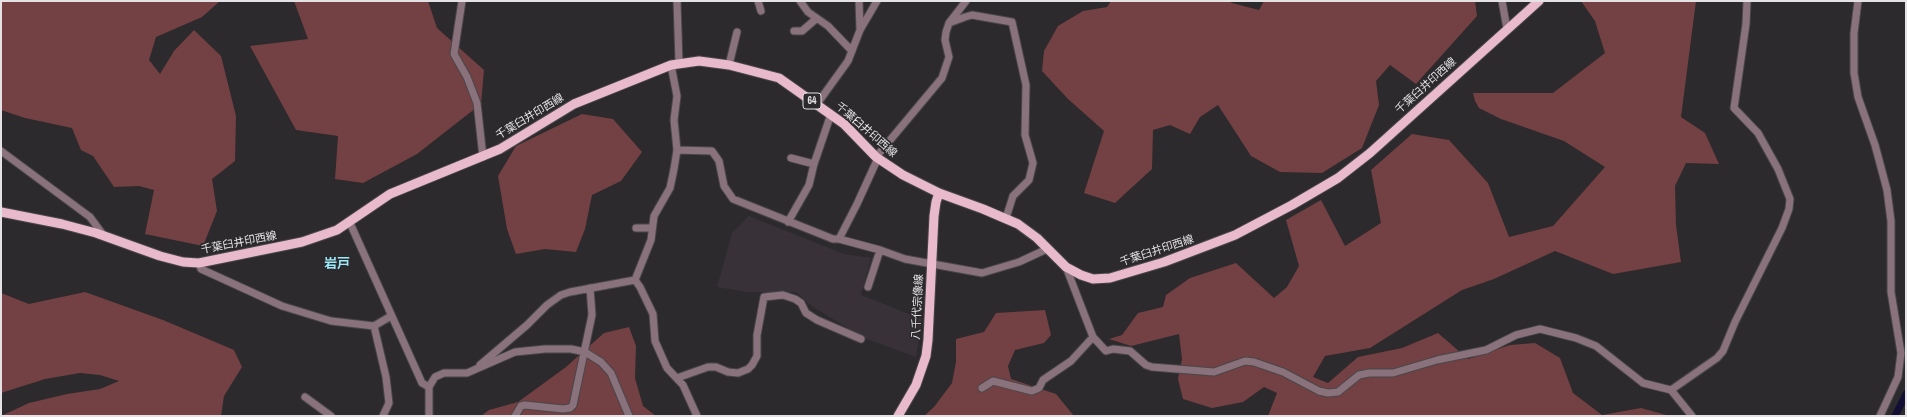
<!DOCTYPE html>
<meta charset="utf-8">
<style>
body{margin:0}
#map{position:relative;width:1907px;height:417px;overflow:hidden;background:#2c2a2c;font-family:"Archivo Narrow",sans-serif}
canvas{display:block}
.frame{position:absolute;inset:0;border:2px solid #e4e2e4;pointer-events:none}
</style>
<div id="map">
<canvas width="1907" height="417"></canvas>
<div class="frame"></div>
</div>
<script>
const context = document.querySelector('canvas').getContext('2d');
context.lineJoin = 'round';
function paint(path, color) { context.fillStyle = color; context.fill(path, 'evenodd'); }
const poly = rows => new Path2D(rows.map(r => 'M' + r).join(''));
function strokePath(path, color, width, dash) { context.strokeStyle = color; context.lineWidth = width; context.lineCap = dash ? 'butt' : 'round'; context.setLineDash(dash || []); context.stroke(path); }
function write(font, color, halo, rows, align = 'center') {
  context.font = font + ' "Archivo Narrow","Noto Sans JP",sans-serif'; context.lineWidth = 3.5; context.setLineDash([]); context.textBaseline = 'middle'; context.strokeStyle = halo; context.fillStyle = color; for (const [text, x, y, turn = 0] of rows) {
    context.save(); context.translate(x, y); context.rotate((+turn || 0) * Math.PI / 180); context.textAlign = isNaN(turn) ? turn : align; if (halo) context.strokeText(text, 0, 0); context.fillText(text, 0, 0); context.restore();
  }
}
const built = poly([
 [749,216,844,254,871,258,861,295,922,319,916,357,864,338,810,305,796,292,747,292,717,287,732,233]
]);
const green = poly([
 [1,1,220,1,202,17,156,37,149,60,160,74,174,51,194,30,221,56,236,116,235,161,212,179,217,211,203,246,145,234,154,190,139,186,114,187,93,156,81,150,72,128,25,118,1,110],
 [294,1,428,1,437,28,484,70,481,104,417,154,363,183,335,179,338,136,296,130,250,46,308,39],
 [1111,1,1229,1,1232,3,1259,10,1264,1,1475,1,1477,16,1416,84,1390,65,1376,81,1379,105,1362,148,1322,173,1280,172,1251,156,1218,105,1200,117,1190,134,1170,125,1153,130,1152,169,1115,203,1084,193,1104,131,1068,99,1042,71,1044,51,1058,26,1083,11,1107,7],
 [1581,1,1696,1,1681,117,1705,133,1719,164,1686,163,1675,186,1676,225,1681,262,1613,274,1555,251,1494,279,1462,290,1370,348,1325,356,1313,377,1328,383,1358,357,1402,348,1438,333,1468,359,1510,345,1535,343,1560,358,1573,393,1602,415,1641,408,1670,416,1268,416,1277,393,1264,387,1243,402,1212,408,1183,399,1178,379,1182,359,1179,334,1131,346,1109,339,1122,335,1138,313,1163,307,1166,295,1190,278,1236,263,1274,298,1287,287,1299,266,1286,220,1321,200,1345,246,1381,223,1371,170,1412,134,1449,140,1488,183,1509,237,1553,226,1605,167,1564,141,1501,119,1479,108,1475,101,1473,93,1553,93,1605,53,1595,21],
 [582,114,613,119,642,152,621,181,592,195,585,229,576,252,545,249,516,254,507,229,498,176,516,146],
 [85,292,163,320,234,350,242,367,224,396,221,416,1,416,29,403,67,394,100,389,119,381,100,375,80,373,45,379,1,393,1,293,29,304],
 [1045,310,1051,335,1044,343,1015,350,1008,366,1011,379,1056,394,1074,416,924,416,934,407,952,383,956,362,956,339,984,332,996,313],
 [629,327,636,346,635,378,643,406,656,416,481,416,489,410,518,402,566,367,604,333]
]);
const canal = poly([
 [1895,416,1906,394]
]);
const minor = poly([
 [462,1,454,54,467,77,477,103,483,157],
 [677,1,679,63],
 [758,1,761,11],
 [800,1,808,12,828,26,852,51],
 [859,1,860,30],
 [1502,1,1507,29],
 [1858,1,1854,33,1854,73,1858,97,1875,145,1887,190,1891,221,1891,292,1901,353,1898,377,1880,416],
 [949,23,965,17,972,15,1012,22,1026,85,1025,135,1033,163,1029,180,1013,196,1006,218],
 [794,31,802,31,816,19],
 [729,65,737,32],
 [817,104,848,61,860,30,877,1],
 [677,150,712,151,719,161,724,186,733,199,833,239,839,239,880,250,905,259,982,273,1019,262,1047,249],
 [1,151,90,217,104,236],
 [876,157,942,78,949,57,945,40,946,32,949,23,966,1],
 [791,158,814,164],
 [788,222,809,185,814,164,831,114],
 [350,223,422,383,429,387],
 [636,228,652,228],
 [839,239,857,204,878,158],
 [199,263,201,269,282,306,331,321,374,326],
 [1066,267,1093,337,1106,351,1113,349,1130,351,1146,365,1152,367,1214,372,1245,361,1254,362,1283,372,1319,391,1328,393,1338,392,1359,375,1369,373,1393,373,1437,360,1486,350,1516,335,1540,329,1576,338,1596,346,1643,383,1671,390,1692,416],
 [635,280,651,240,654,216,670,188,674,169,677,150,674,120,677,96,671,65],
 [635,280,640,287,653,314,655,341,667,368,683,385,697,416],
 [868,287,880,250],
 [480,365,527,325,547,305,561,295,570,292,635,280],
 [677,378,708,367,716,367,728,372,738,373,748,369,752,365,757,356,757,335,764,297,783,295,795,299,801,303,806,313,817,320,861,339],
 [982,388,993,381,1032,391,1039,388,1043,380,1071,361,1093,337],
 [1671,390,1717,358,1723,351,1735,322,1782,228,1789,209,1790,199,1778,169,1758,133,1734,108,1746,24,1747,1],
 [305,397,331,416],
 [383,416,389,403,386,377,374,326,391,316],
 [429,416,429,387,435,377,444,373,467,373,515,352,545,349,571,349,585,352,601,362,611,373,629,416],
 [515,416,521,406,525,405,563,409,570,408,573,405,592,315,590,288]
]);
const major = poly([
 [1,212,62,224,96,233,160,256,183,262,199,263,302,242,337,230,390,194,500,149,574,104,671,65,699,61,729,65,779,78,844,124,876,157,903,175,939,193,983,209,1018,224,1037,238,1066,267,1081,275,1093,279,1110,278,1164,262,1235,235,1292,205,1338,178,1370,153,1539,1],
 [898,416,916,385,926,356,928,340,934,216,936,202,939,193]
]);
const shields = [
 [812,101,18]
];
const shieldNames = [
 ["64",812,101]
];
const streetNames = [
 ["千葉臼井印西線",1426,86,-42],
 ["千葉臼井印西線",530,117,-31],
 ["千葉臼井印西線",866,130,41],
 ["千葉臼井印西線",239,243,-11],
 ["千葉臼井印西線",1157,251,-18],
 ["八千代宗像線",918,307,-87]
];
const quarterNames = [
 ["岩戸",337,265]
];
paint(built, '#383238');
paint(green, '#734043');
strokePath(canal, '#120e34', 7);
strokePath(minor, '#494749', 9);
strokePath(major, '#494749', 11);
strokePath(minor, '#89727b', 7);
strokePath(major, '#e9b9cc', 9);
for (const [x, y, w] of shields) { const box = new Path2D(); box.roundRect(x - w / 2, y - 8, w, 16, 3); context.fillStyle = '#2c2a2c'; context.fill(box); strokePath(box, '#e4e2e4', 1); }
write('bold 10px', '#e4e2e4', null, shieldNames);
write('11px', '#e4e2e4', '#2c2a2c', streetNames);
write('bold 13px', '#9be9f9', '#2c2a2c', quarterNames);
</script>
